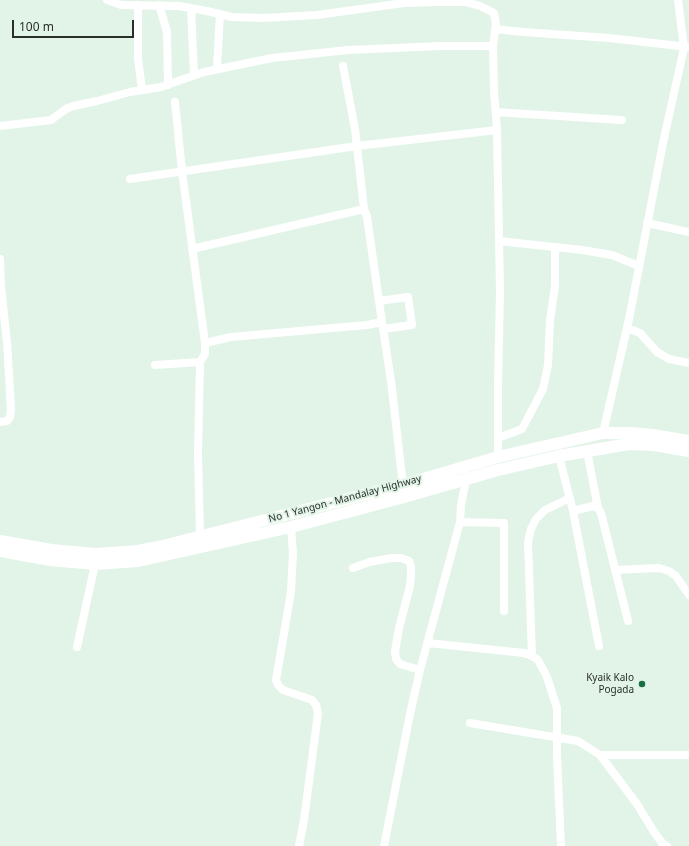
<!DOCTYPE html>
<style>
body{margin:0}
#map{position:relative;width:689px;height:846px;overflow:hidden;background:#e2f4e7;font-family:"Noto Sans",sans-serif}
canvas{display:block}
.scale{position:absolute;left:12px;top:20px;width:122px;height:18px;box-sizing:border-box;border:2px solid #282f2a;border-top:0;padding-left:5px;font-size:12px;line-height:14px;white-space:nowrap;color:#282f2a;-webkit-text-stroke:3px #e2f4e7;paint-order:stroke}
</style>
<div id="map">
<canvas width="689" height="846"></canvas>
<div class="scale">100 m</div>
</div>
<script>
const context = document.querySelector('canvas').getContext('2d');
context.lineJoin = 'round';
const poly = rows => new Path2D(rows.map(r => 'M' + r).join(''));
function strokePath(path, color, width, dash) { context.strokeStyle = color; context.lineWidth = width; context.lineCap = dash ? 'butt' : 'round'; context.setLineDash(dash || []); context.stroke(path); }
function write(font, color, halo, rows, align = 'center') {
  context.font = font + ' "Noto Sans",sans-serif'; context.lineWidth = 4; context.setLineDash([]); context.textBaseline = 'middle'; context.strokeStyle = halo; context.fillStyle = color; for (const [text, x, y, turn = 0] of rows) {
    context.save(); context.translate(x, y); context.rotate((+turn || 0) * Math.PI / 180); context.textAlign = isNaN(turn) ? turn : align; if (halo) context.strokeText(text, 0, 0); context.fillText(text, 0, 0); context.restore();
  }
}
const minor = poly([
 [107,0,121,5,179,6,207,11,232,17,263,18,317,15,404,3,436,2,465,2,480,6,494,13,496,24,493,46,494,91,497,130,500,292,498,385,498,457],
 [138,5,138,58,142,90],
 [159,5,167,32,168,85],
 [191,8,194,75],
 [495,29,523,32,609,38,688,47],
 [343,66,355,129,364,209,367,217,382,322],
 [217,69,220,14],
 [496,112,622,120],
 [0,126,51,120,66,109,73,106,97,101,130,92,161,87,204,72,272,58,348,50,441,46,493,46],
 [130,179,357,146,497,130],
 [647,223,689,232],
 [499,241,582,250,612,255,639,266],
 [192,249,364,209],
 [0,259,1,287,7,342,11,410,10,417,7,421,0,422],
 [379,301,408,297,412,325,383,329],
 [627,328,640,333,657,352,669,359,689,363],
 [205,343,231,337,367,325,382,322,391,381,403,485],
 [155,365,200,362,205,354,205,343,182,171,175,102],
 [603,433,629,319,663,143,684,48,678,0],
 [498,438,522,429,543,389,548,365,550,320,555,286,555,247],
 [587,451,598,508],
 [559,456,573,511,599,646],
 [573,511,593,506,598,508,601,513,628,621],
 [460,522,504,523,504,611],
 [291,527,293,554,291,592,276,680,278,685,283,690,312,700,316,705,318,713,304,820,299,846],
 [200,536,198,453,200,362],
 [353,568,369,562,392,558,401,558,409,561,411,566,411,574,410,586,399,628,395,651,396,659,400,664,420,670],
 [616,570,659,568,669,571,676,576,689,595],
 [428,643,524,653,532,656,538,660,547,677,557,708,557,756,561,846],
 [77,647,95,564],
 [532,656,528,542,531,529,536,519,545,510,570,498],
 [470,723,578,741,600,755,637,804,654,832,663,844,667,846],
 [600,755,689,755],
 [384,846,410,714,420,670,460,522,461,505,466,480]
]);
const highway = poly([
 [0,541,51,550,96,554,138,551,163,546,403,485,498,457,603,433,629,433,653,435,689,441],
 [0,551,50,560,95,564,138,561,291,527,404,497,498,470,559,456,629,444,654,445,689,451]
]);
const markers = [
 [642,684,4,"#176e41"]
];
const streetNames = [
 ["No 1 Yangon - Mandalay Highway",345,499,-15]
];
const poiNames = [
 ["Kyaik Kalo",634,678],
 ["Pogada",634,690]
];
strokePath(minor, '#fff', 8);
strokePath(highway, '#fff', 12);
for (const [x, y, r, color] of markers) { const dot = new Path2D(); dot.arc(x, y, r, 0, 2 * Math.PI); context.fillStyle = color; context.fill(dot); strokePath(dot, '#e2f4e7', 1.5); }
write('10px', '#282f2a', '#e2f4e7', streetNames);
write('10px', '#282f2a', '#e2f4e7', poiNames, 'right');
</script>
